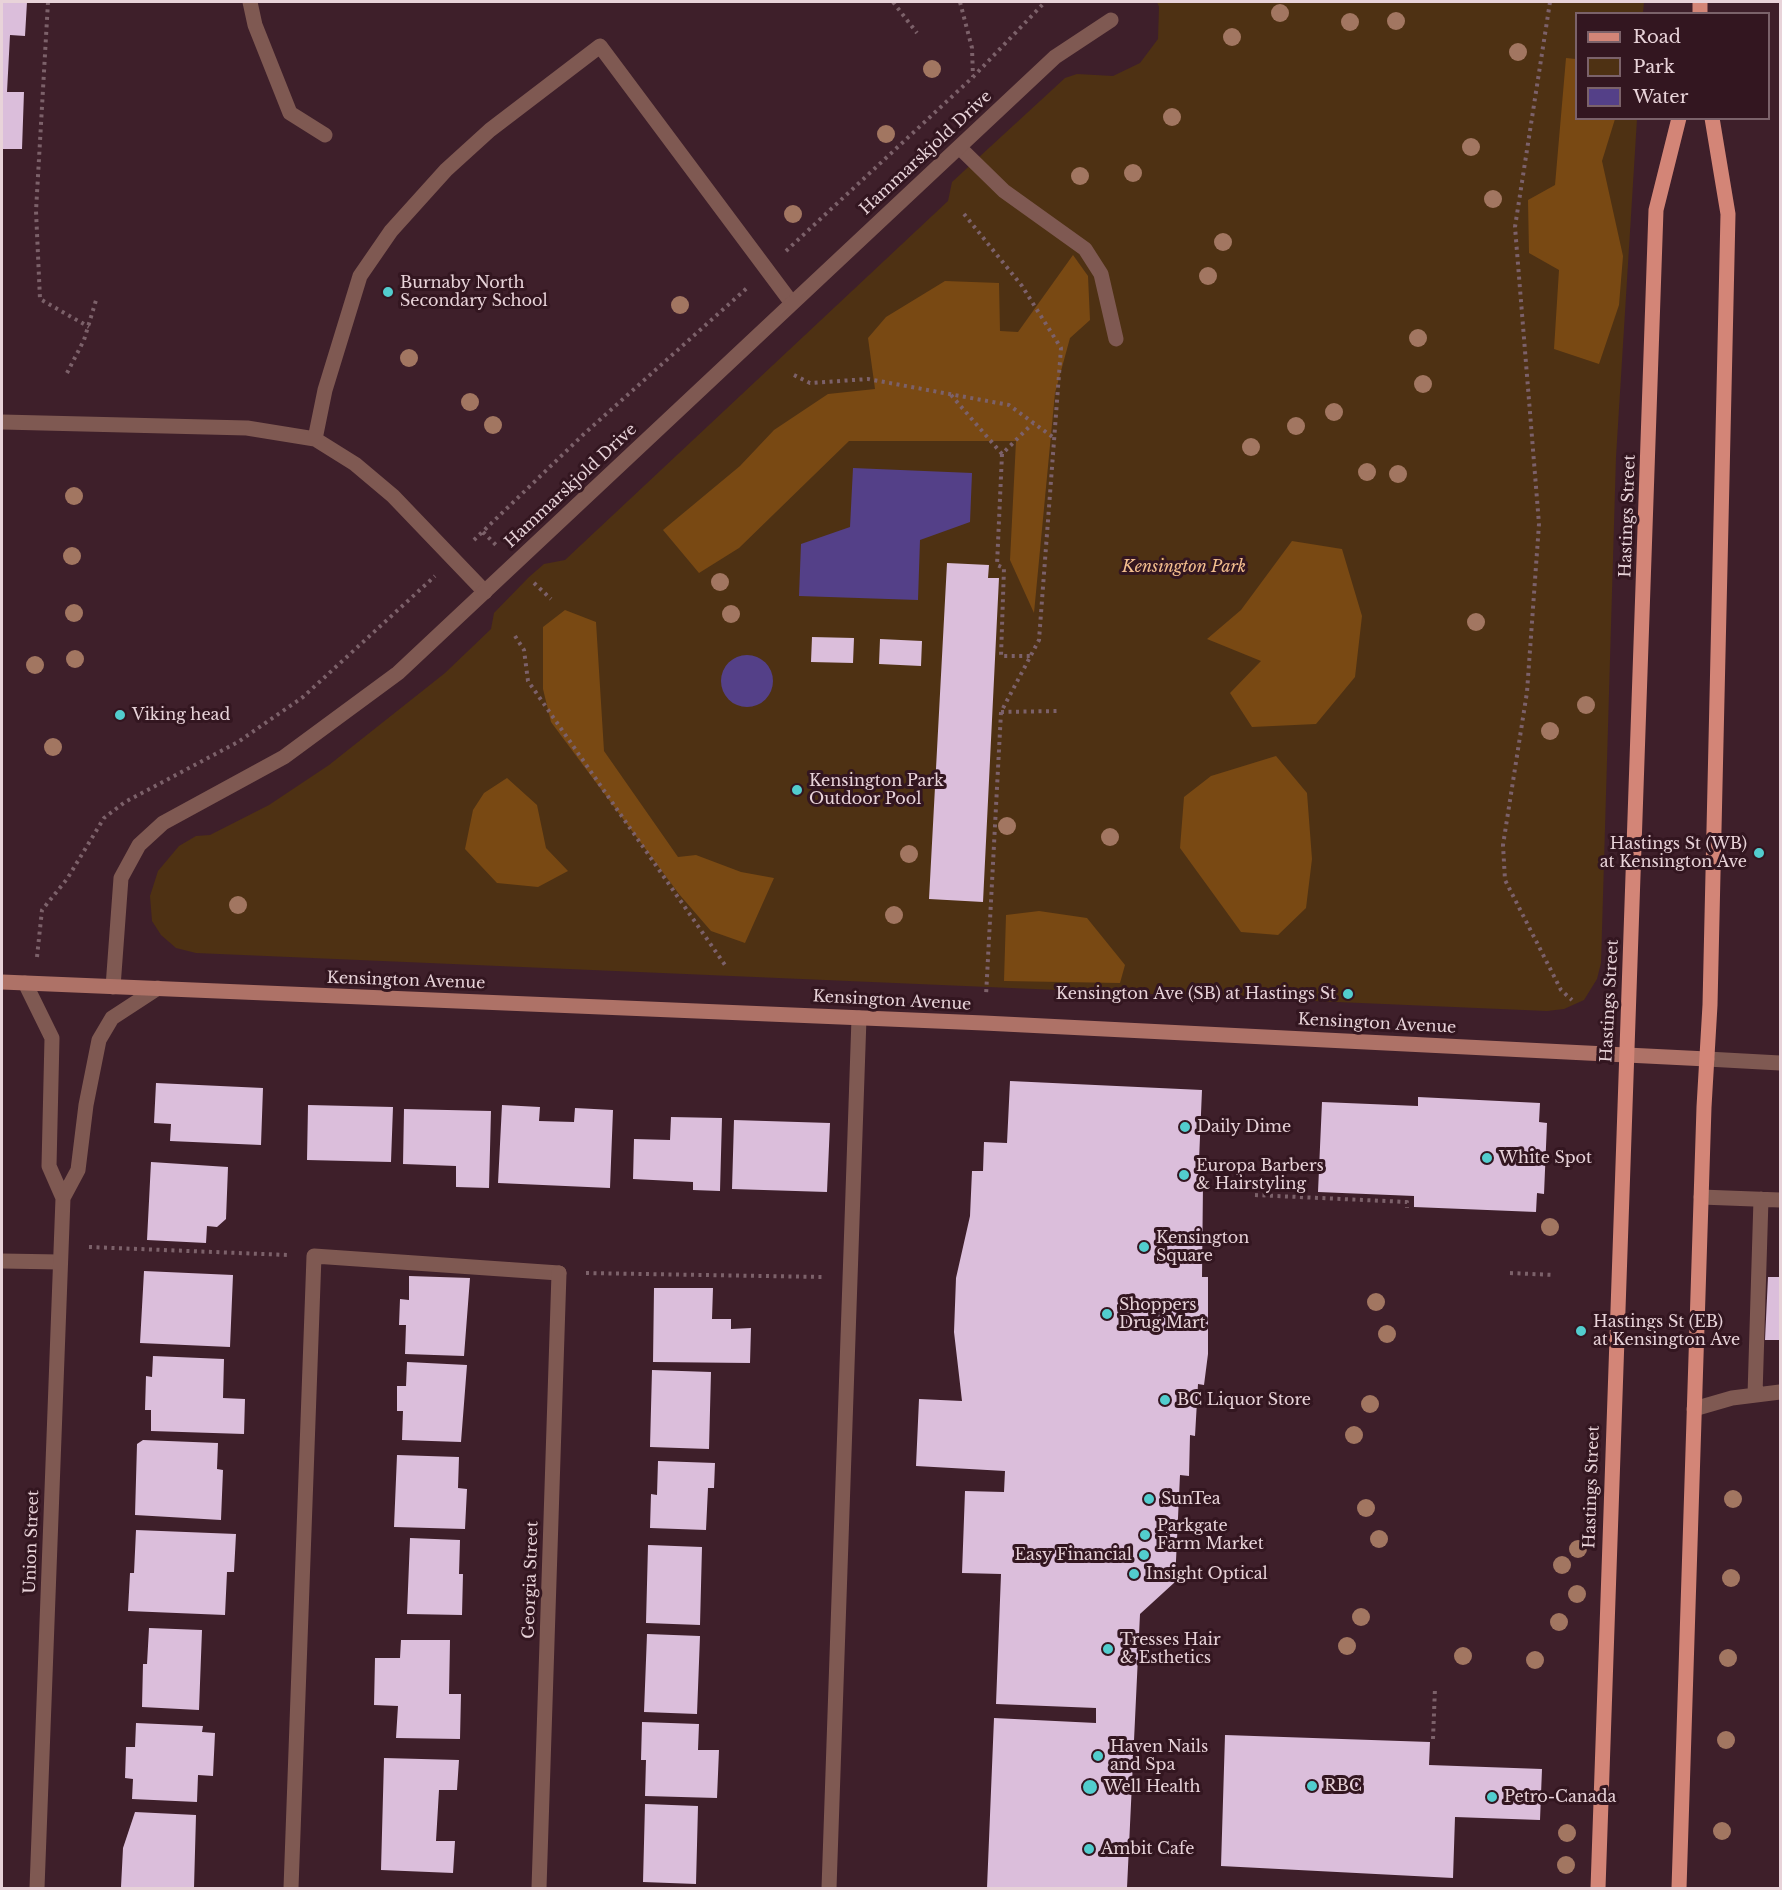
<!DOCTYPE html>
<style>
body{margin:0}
#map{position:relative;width:1782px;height:1890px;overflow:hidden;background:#3e1f2a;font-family:"Libre Baskerville",serif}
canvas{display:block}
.frame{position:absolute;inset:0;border:3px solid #e8d3d9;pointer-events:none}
.legend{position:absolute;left:1575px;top:12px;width:195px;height:108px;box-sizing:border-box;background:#331620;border:2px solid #7b626a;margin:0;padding:8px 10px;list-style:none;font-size:18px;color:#e8d3d9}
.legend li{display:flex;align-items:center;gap:12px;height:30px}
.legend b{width:30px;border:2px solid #7b626a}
</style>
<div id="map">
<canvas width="1782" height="1890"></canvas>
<div class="frame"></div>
<ul class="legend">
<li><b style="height:8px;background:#d38577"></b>Road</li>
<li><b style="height:16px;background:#4e3113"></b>Park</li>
<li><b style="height:16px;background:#544088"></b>Water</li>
</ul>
</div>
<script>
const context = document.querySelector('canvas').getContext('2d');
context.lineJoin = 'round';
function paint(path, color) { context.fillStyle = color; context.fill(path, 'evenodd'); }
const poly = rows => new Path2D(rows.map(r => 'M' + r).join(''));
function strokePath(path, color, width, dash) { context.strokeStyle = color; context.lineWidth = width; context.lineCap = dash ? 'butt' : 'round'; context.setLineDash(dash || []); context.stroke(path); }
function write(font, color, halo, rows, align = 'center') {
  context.font = font + ' "Libre Baskerville",serif'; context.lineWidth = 6; context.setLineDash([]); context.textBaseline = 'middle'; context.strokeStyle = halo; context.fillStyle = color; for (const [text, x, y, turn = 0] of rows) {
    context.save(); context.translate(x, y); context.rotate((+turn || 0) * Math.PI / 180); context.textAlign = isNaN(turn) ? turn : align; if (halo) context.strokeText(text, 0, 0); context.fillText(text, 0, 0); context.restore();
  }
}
const green = poly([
 [1157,2,1644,2,1643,13,1576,14,1576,118,1637,119,1616,457,1601,963,1597,979,1584,1000,1564,1009,1547,1011,196,953,176,948,161,935,152,921,150,896,158,871,179,846,196,836,210,835,269,805,329,765,445,673,491,629,494,613,529,577,544,564,565,560,948,201,952,182,1065,78,1077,74,1113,76,1140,63,1158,39,1159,7]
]);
const forest = poly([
 [1566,58,1576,59,1576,118,1615,119,1602,161,1623,256,1619,305,1599,364,1554,349,1559,270,1529,253,1528,200,1555,185],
 [1073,255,1088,276,1090,320,1070,338,1055,393,1034,613,1010,560,1016,441,849,441,739,548,699,573,663,530,740,466,774,430,828,394,875,389,868,338,886,317,945,281,999,283,1000,331,1018,332],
 [1292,541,1342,549,1362,616,1355,677,1316,724,1252,727,1230,693,1261,661,1207,639,1241,610],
 [565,610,596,622,604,751,678,857,696,855,741,872,774,878,745,943,711,931,679,894,551,722,543,689,543,627],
 [1276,756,1307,793,1312,859,1306,908,1278,935,1241,932,1180,848,1184,797,1211,776],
 [507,778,537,805,546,848,568,871,538,887,497,883,465,849,473,810,484,793],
 [1039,911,1087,918,1125,965,1120,983,1004,981,1006,915]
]);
const water = poly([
 [853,468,972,473,970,522,920,540,918,600,799,596,801,544,850,527],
 '721 681a26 26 0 1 1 52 0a26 26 0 1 1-52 0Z'
]);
const building = poly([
 [2,2,27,2,25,36,10,35,7,92,24,92,22,149,2,149],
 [947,563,989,565,988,578,999,578,983,902,929,899],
 [812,637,854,638,853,663,811,662],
 [880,639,922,641,921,666,879,664],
 [1010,1081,1202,1090,1198,1184,1203,1184,1202,1277,1208,1277,1208,1354,1204,1385,1198,1384,1195,1436,1190,1435,1189,1476,1180,1475,1175,1582,1140,1614,1127,1888,987,1888,994,1718,1096,1723,1096,1708,996,1704,1001,1574,962,1573,965,1491,1004,1492,1005,1471,916,1466,919,1399,962,1401,954,1332,956,1278,970,1216,972,1171,983,1171,984,1142,1007,1143],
 [156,1083,263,1088,261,1145,170,1141,171,1124,154,1123],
 [1418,1097,1540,1103,1539,1122,1547,1123,1544,1194,1537,1193,1536,1212,1414,1207,1414,1196,1318,1192,1322,1102,1418,1106],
 [308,1105,393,1107,391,1162,307,1160],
 [502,1105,540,1107,539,1121,574,1122,575,1108,613,1110,610,1188,498,1183],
 [404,1109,491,1111,489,1188,456,1187,456,1166,403,1164],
 [671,1117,722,1118,720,1191,693,1190,693,1182,633,1179,634,1139,670,1140],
 [734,1120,830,1123,827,1192,732,1189],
 [151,1162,228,1167,226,1219,217,1227,207,1226,206,1243,147,1240],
 [144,1271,233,1275,230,1347,140,1343],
 [409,1276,470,1278,464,1356,405,1354,406,1325,399,1325,400,1299,409,1300],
 [1768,1277,1780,1277,1780,1340,1765,1340],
 [654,1288,713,1288,712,1319,731,1319,731,1329,751,1328,750,1363,653,1362],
 [153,1356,224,1359,223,1398,245,1399,244,1434,151,1431,151,1410,145,1410,146,1376,152,1377],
 [407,1362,467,1365,461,1442,402,1440,403,1411,397,1411,397,1386,406,1386],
 [652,1370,711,1372,709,1449,650,1447],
 [143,1440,218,1443,217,1469,223,1470,221,1520,135,1515,137,1444],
 [397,1455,459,1457,458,1488,467,1489,465,1529,394,1527],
 [658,1461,715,1463,714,1488,708,1488,706,1530,650,1528,651,1494,657,1495],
 [136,1530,236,1534,234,1572,227,1572,225,1615,128,1611,130,1573,134,1573],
 [410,1538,460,1540,459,1574,463,1574,462,1615,407,1614],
 [648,1545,702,1547,700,1625,646,1623],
 [149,1628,202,1630,199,1710,142,1707,143,1664,147,1664],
 [647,1634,700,1636,697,1714,644,1712],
 [401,1640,450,1640,449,1694,461,1694,460,1739,396,1738,398,1706,374,1705,375,1658,400,1658],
 [642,1722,699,1724,698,1750,719,1750,717,1798,645,1796,646,1760,641,1760],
 [136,1723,203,1726,202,1732,215,1733,213,1776,198,1775,197,1802,132,1799,133,1779,125,1778,126,1747,135,1747],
 [1225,1735,1430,1742,1429,1765,1542,1769,1540,1820,1455,1817,1453,1878,1221,1866],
 [384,1758,459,1760,457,1790,439,1790,436,1841,455,1841,453,1873,381,1870],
 [645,1804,698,1806,696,1884,643,1882],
 [135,1812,196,1815,194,1888,121,1887,123,1848]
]);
const path = poly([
 [48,2,36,211,40,299,89,327],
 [893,2,917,33],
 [960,2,972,48,973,77],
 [1550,2,1515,227,1539,524,1527,692,1503,845,1505,880,1561,990,1572,1000],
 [964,214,1022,286,1061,348,1039,640,1001,712,986,996],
 [786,251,973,77,1045,2],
 [67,373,84,340,97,297],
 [794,375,810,383,868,379,1009,405,1054,438],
 [951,395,1002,454,1033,423],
 [1002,454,997,565,1004,568,1001,656,1030,656],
 [483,532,497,546],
 [474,540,584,434,748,287],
 [534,583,551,599],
 [515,636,524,650,528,681,725,965],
 [1001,712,1060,711],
 [37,957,42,910,67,879,104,818,125,802,238,742,303,697,435,576],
 [1255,1195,1407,1202,1407,1208],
 [89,1247,288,1255],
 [586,1273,824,1277],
 [1510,1273,1554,1275],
 [1433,1739,1435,1688]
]);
const lane = poly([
 [250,2,255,25,290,113,325,135],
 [960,148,1004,191,1085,249,1101,274,1116,339],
 [2,422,247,428,315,439,355,464,393,496,485,592],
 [315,439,325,390,360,276,391,231,446,170,490,130,600,46,791,302],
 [1701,1197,1780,1200],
 [2,1261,60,1262],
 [1755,1395,1761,1199],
 [1694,1409,1732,1398,1780,1392],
 [291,1888,314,1256,559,1273],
 [829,1888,859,1018]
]);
const street = poly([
 [25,983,52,1038,49,1166,63,1198],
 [113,987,121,878,139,845,163,823,284,757,398,673,1055,57,1111,20],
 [1707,1059,1780,1063],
 [37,1888,63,1198,78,1170,86,1105,99,1040,112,1018,158,988],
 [539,1888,559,1273]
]);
const secondary = poly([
 [2,982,984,1023,1707,1059]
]);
const primary = poly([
 [1700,14,1700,2],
 [1598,1888,1656,210,1679,118],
 [1679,1888,1704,1107,1710,1005,1728,214,1712,118]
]);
const trees = [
 [1280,13],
 [1396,21],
 [1350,22],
 [1232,37],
 [1518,52],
 [932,69],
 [1172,117],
 [886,134],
 [1471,147],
 [1133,173],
 [1080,176],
 [1493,199],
 [793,214],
 [1223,242],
 [1208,276],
 [680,305],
 [1418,338],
 [409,358],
 [1423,384],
 [470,402],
 [1334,412],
 [493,425],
 [1296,426],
 [1251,447],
 [1367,472],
 [1398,474],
 [74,496],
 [72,556],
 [720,582],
 [74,613],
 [731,614],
 [1476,622],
 [75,659],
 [35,665],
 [1586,705],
 [1550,731],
 [53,747],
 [1007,826],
 [1110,837],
 [909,854],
 [238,905],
 [894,915],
 [1550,1227],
 [1376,1302],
 [1387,1334],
 [1370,1404],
 [1354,1435],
 [1733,1499],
 [1366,1508],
 [1379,1539],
 [1578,1549],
 [1562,1565],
 [1731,1578],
 [1577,1594],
 [1361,1617],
 [1559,1622],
 [1347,1646],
 [1463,1656],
 [1728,1658],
 [1535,1660],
 [1726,1740],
 [1722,1831],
 [1567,1833],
 [1566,1865]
];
const markers = [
 [388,292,6,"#52cdce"],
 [120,715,6,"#52cdce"],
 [797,790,6,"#52cdce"],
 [1759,853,6,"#52cdce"],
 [1348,994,6,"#52cdce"],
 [1185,1127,6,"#52cdce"],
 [1487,1158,6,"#52cdce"],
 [1184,1175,6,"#52cdce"],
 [1144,1247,6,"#52cdce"],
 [1107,1314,6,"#52cdce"],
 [1581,1331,6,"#52cdce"],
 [1165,1400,6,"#52cdce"],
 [1149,1499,6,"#52cdce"],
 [1145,1535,6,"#52cdce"],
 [1144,1555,6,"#52cdce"],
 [1134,1574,6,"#52cdce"],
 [1108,1649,6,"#52cdce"],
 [1098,1756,6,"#52cdce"],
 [1312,1786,6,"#52cdce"],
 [1090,1787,8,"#52cdce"],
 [1492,1797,6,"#52cdce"],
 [1089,1849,6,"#52cdce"]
];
const streetNames = [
 ["Hammarskjold Drive",926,153,-43],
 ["Hammarskjold Drive",571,486,-43],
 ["Hastings Street",1628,516,-88],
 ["Kensington Avenue",406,981,2],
 ["Kensington Avenue",892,1001,3],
 ["Hastings Street",1610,1001,-87],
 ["Kensington Avenue",1377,1024,3],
 ["Hastings Street",1592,1487,-88],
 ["Union Street",32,1542,-88],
 ["Georgia Street",531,1580,-88]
];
const poiNames = [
 ["Burnaby North",400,283],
 ["Secondary School",400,301],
 ["Viking head",132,715],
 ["Kensington Park",809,781],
 ["Outdoor Pool",809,799],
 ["Hastings St (WB)",1747,844,"right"],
 ["at Kensington Ave",1747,862,"right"],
 ["Kensington Ave (SB) at Hastings St",1336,994,"right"],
 ["Daily Dime",1197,1127],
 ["White Spot",1499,1158],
 ["Europa Barbers",1196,1166],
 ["& Hairstyling",1196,1184],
 ["Kensington",1156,1238],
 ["Square",1156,1256],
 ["Shoppers",1119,1305],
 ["Drug Mart",1119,1323],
 ["Hastings St (EB)",1593,1322],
 ["at Kensington Ave",1593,1340],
 ["BC Liquor Store",1177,1400],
 ["SunTea",1161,1499],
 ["Parkgate",1157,1526],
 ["Farm Market",1157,1544],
 ["Easy Financial",1132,1555,"right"],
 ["Insight Optical",1146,1574],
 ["Tresses Hair",1120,1640],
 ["& Esthetics",1120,1658],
 ["Haven Nails",1110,1747],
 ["and Spa",1110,1765],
 ["RBC",1324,1786],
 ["Well Health",1104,1787],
 ["Petro-Canada",1504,1797],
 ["Ambit Cafe",1101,1849]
];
const parkNames = [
 ["Kensington Park",1184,567]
];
paint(green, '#4e3113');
paint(forest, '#794913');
paint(water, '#544088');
paint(building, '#dbbedb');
strokePath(path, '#7c616a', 4, [3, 4.5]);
strokePath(lane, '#7f5952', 15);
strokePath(street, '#7f5952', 15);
strokePath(secondary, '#ae7267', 15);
strokePath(primary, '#d38577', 15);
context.fillStyle = '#a27661';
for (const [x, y] of trees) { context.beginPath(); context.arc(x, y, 9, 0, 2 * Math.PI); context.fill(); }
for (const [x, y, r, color] of markers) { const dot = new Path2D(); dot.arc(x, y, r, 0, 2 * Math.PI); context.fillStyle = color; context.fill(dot); strokePath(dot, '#331620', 2); }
write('16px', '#e8d3d9', '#331620', streetNames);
write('16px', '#e8d3d9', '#331620', poiNames, 'left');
write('italic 16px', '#f3be8e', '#331620', parkNames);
</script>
